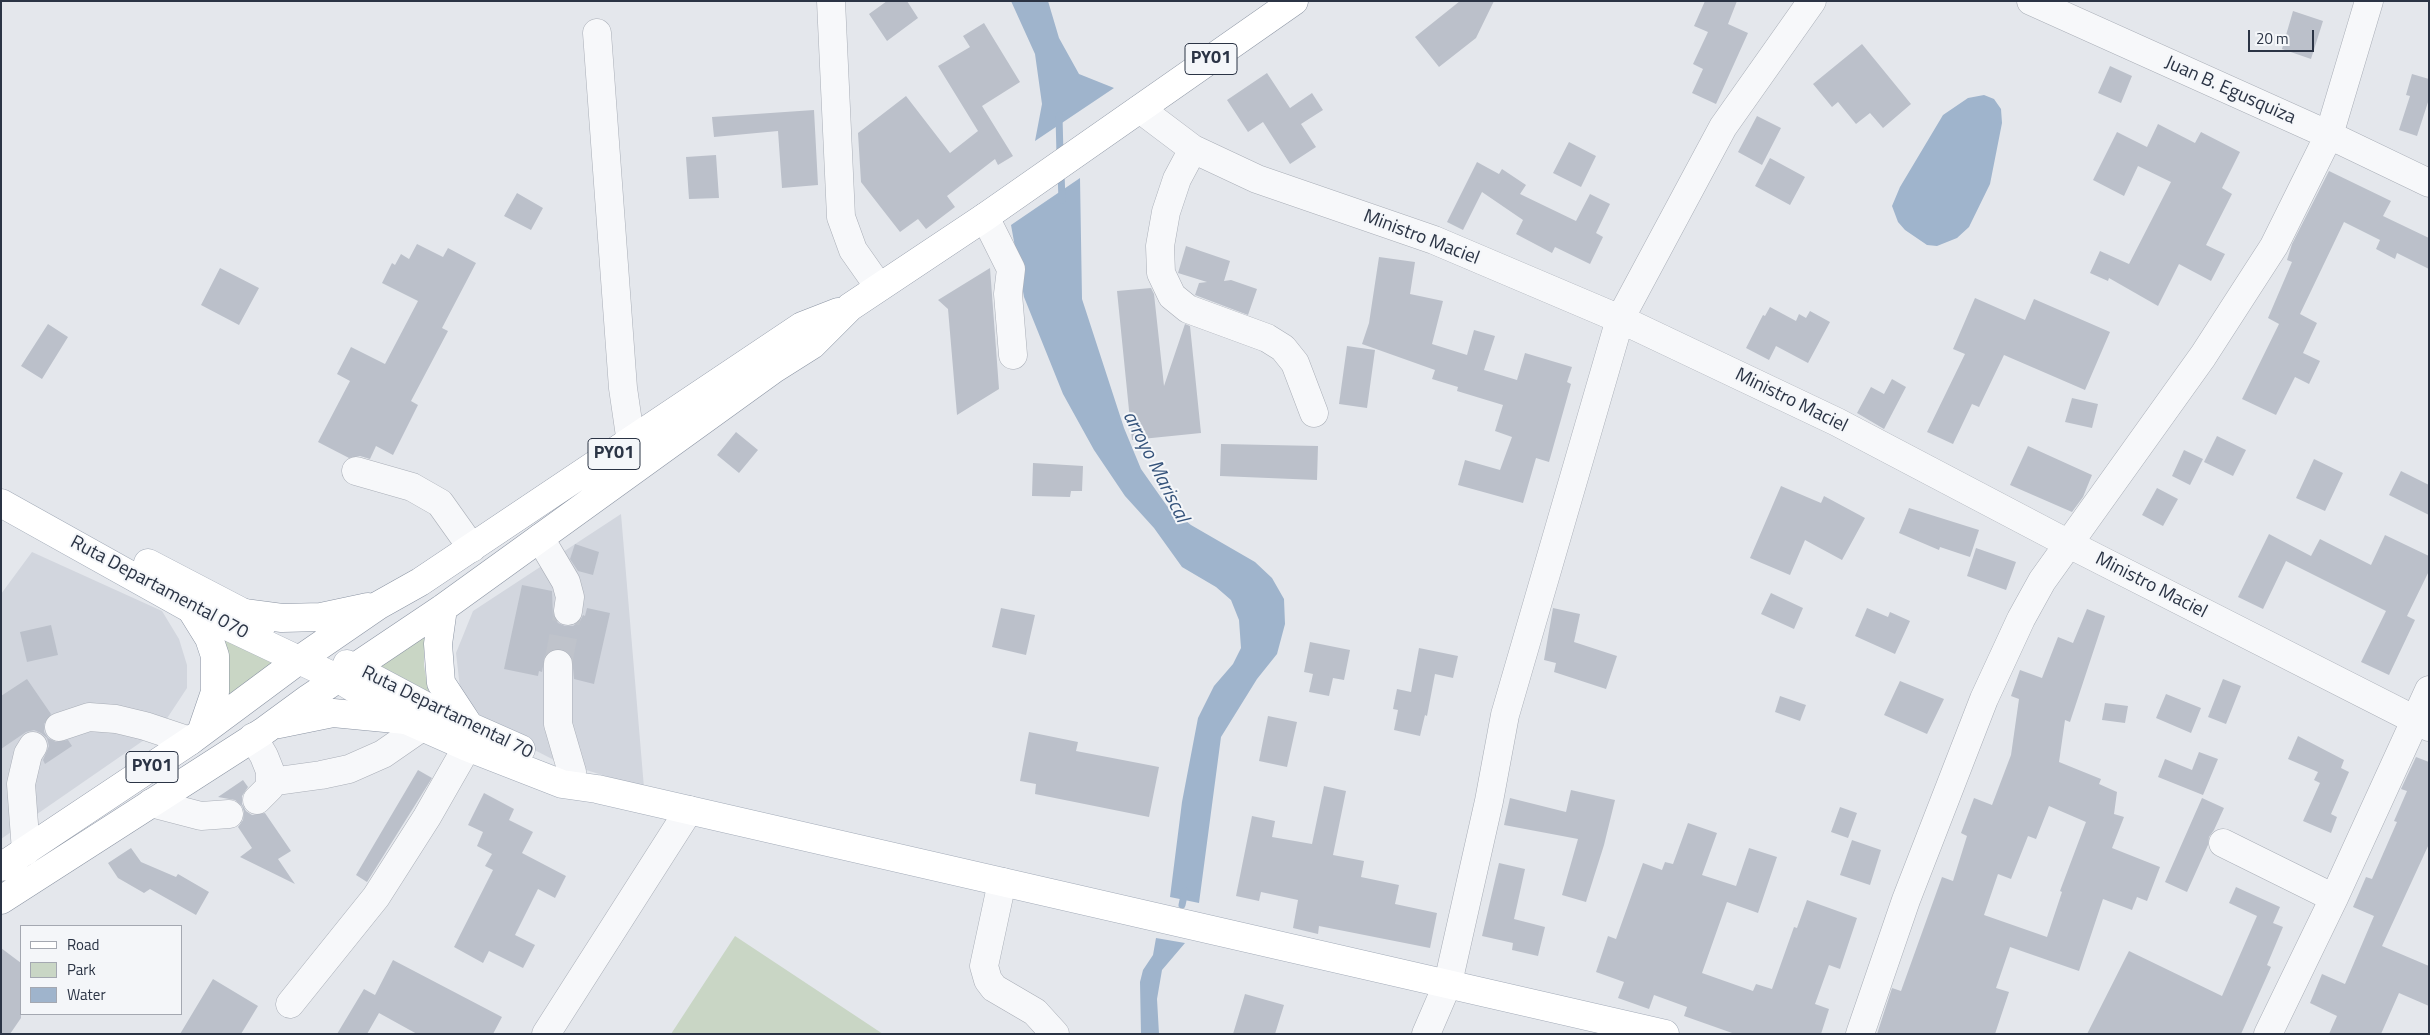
<!DOCTYPE html>
<style>
body{margin:0}
#map{position:relative;width:2430px;height:1035px;overflow:hidden;background:#e4e7ec;font-family:"Titillium Web",sans-serif}
canvas{display:block}
.frame{position:absolute;inset:0;border:2px solid #2b3445;pointer-events:none}
.legend{position:absolute;left:20px;top:925px;width:162px;height:90px;box-sizing:border-box;background:#f4f6f9;border:1px solid #a4a8b1;margin:0;padding:6px 9px;list-style:none;font-size:15px;color:#2b3445}
.legend li{display:flex;align-items:center;gap:10px;height:25px}
.legend b{width:25px;border:1px solid #a4a8b1}
.scale{position:absolute;left:2248px;top:30px;width:66px;height:22px;box-sizing:border-box;border:2px solid #2b3445;border-top:0;padding-left:6px;font-size:15px;line-height:18px;white-space:nowrap;color:#2b3445;-webkit-text-stroke:4px #f4f6f9;paint-order:stroke}
</style>
<div id="map">
<canvas width="2430" height="1035"></canvas>
<div class="frame"></div>
<ul class="legend">
<li><b style="height:6px;background:#fff"></b>Road</li>
<li><b style="height:14px;background:#c9d6c5"></b>Park</li>
<li><b style="height:14px;background:#9fb4cc"></b>Water</li>
</ul>
<div class="scale">20 m</div>
</div>
<script>
const context = document.querySelector('canvas').getContext('2d');
context.lineJoin = 'round';
function paint(path, color) { context.fillStyle = color; context.fill(path, 'evenodd'); }
const poly = rows => new Path2D(rows.map(r => 'M' + r).join(''));
function strokePath(path, color, width, dash) { context.strokeStyle = color; context.lineWidth = width; context.lineCap = dash ? 'butt' : 'round'; context.setLineDash(dash || []); context.stroke(path); }
function write(font, color, halo, rows, align = 'center') {
  context.font = font + ' "Titillium Web",sans-serif'; context.lineWidth = 4; context.setLineDash([]); context.textBaseline = 'middle'; context.strokeStyle = halo; context.fillStyle = color; for (const [text, x, y, turn = 0] of rows) {
    context.save(); context.translate(x, y); context.rotate((+turn || 0) * Math.PI / 180); context.textAlign = isNaN(turn) ? turn : align; if (halo) context.strokeText(text, 0, 0); context.fillText(text, 0, 0); context.restore();
  }
}
const built = poly([
 [621,514,644,788,554,760,515,740,480,715,460,688,456,653,473,611],
 [32,552,162,611,179,639,187,665,187,688,160,729,1,839,1,594]
]);
const green = poly([
 [214,630,279,664,217,708],
 [429,630,424,648,424,666,428,689,433,699,371,668],
 [735,936,883,1034,671,1034]
]);
const water = poly([
 [1011,1,1048,1,1059,38,1079,74,1114,88,1035,141,1042,104,1035,54],
 [1984,95,1994,99,2001,109,2002,123,1990,184,1969,227,1957,238,1937,246,1927,245,1905,230,1898,222,1892,206,1900,187,1943,115,1968,98],
 [1080,178,1082,299,1124,428,1141,469,1167,506,1191,525,1255,562,1272,578,1284,599,1285,624,1277,654,1257,679,1221,737,1199,903,1170,897,1182,802,1198,718,1214,686,1233,664,1241,648,1239,620,1231,600,1216,587,1182,567,1154,528,1125,496,1094,450,1063,394,1024,297,1011,225],
 [1156,938,1185,943,1162,970,1157,999,1159,1034,1141,1034,1140,982,1143,970,1153,955]
]);
const stream = poly([
 [1059,116,1060,155],
 [1061,173,1062,200],
 [1182,905,1185,891]
]);
const building = poly([
 [887,1,907,1,918,18,887,41,869,14],
 [1460,1,1494,1,1476,38,1439,67,1415,37],
 [1705,1,1737,1,1728,24,1748,33,1716,104,1692,93,1703,69,1693,64,1708,32,1694,26],
 [2293,11,2323,21,2311,59,2282,49],
 [984,23,1020,82,982,106,1013,156,998,165,995,159,947,196,955,207,926,229,918,219,900,232,861,182,858,133,906,96,950,153,978,131,938,66,970,47,963,36],
 [1862,44,1911,104,1883,128,1870,113,1856,124,1838,102,1832,107,1813,84],
 [2110,66,2132,76,2121,103,2098,93],
 [1267,73,1290,108,1312,93,1323,110,1301,124,1316,147,1290,164,1263,122,1248,132,1227,100],
 [2412,74,2429,79,2429,99,2417,136,2399,130,2410,96,2406,95],
 [814,110,818,185,782,188,778,131,714,137,712,117],
 [1757,116,1781,128,1762,165,1738,152],
 [2158,124,2195,143,2201,132,2240,152,2222,188,2232,194,2206,245,2225,254,2211,281,2179,264,2158,306,2109,278,2108,281,2090,273,2100,251,2129,264,2171,182,2138,166,2124,196,2093,180,2117,132,2147,147],
 [1569,142,1596,156,1581,187,1553,173],
 [716,155,719,198,689,199,686,157],
 [1770,158,1805,177,1790,205,1755,186],
 [1477,162,1499,174,1502,169,1526,185,1520,194,1576,221,1590,194,1610,204,1596,233,1603,237,1590,264,1555,247,1552,253,1516,234,1523,220,1482,192,1463,230,1447,222],
 [2329,171,2391,201,2383,216,2429,238,2429,269,2397,253,2395,259,2376,249,2380,240,2344,222,2300,314,2317,323,2303,353,2320,361,2309,384,2295,377,2276,415,2242,399,2279,324,2268,318,2292,262,2287,260,2292,244],
 [517,193,543,208,531,230,504,216],
 [417,244,443,257,448,248,476,263,442,328,448,331,411,401,418,405,393,455,376,446,370,459,360,456,349,458,318,442,350,381,337,374,351,347,385,364,418,301,382,283,392,263,395,265,401,254,409,259],
 [1186,246,1230,261,1224,281,1231,280,1257,289,1248,315,1195,295,1199,283,1207,282,1178,273],
 [1379,257,1415,262,1410,294,1443,301,1432,344,1467,355,1474,330,1495,336,1484,370,1517,380,1525,353,1572,367,1567,382,1571,384,1549,462,1536,458,1523,503,1458,485,1465,460,1500,470,1512,437,1495,431,1503,405,1457,391,1458,387,1432,379,1435,370,1362,344,1369,323],
 [220,268,259,288,239,325,201,305],
 [990,268,999,389,957,415,948,309,938,300],
 [1151,288,1154,294,1164,386,1185,324,1190,326,1201,433,1132,440,1117,291],
 [1975,298,2025,320,2034,299,2110,332,2085,390,2004,355,1979,407,1972,404,1953,444,1927,432,1965,354,1953,349],
 [1770,307,1796,321,1799,314,1806,318,1810,311,1830,322,1808,363,1776,346,1769,360,1746,348,1763,315,1765,316],
 [48,324,68,337,42,379,21,366],
 [1347,346,1375,350,1367,408,1339,404],
 [1892,379,1906,387,1884,429,1857,413,1871,387,1884,394],
 [2072,398,2098,404,2092,428,2065,422],
 [736,432,758,450,739,473,717,455],
 [2217,436,2246,450,2233,476,2204,462],
 [1221,444,1318,446,1317,480,1220,476],
 [2028,446,2092,475,2083,497,2072,512,2010,485],
 [2184,450,2203,459,2190,485,2172,476],
 [2314,459,2343,473,2325,511,2296,498],
 [1033,463,1083,466,1082,491,1071,491,1070,497,1032,496],
 [2401,471,2429,485,2429,515,2389,495],
 [1781,486,1821,503,1824,496,1865,518,1842,560,1805,540,1790,575,1750,558],
 [2157,488,2178,499,2163,526,2142,515],
 [1909,508,1979,530,1970,557,1940,547,1939,550,1899,533],
 [2269,534,2311,556,2320,539,2371,565,2385,535,2429,556,2429,571,2407,616,2415,620,2389,675,2361,662,2386,611,2286,561,2263,609,2238,597],
 [575,544,599,552,593,575,578,571,570,559],
 [1976,548,2016,562,2006,590,1967,576],
 [522,585,552,591,553,616,558,623,565,626,573,626,580,621,583,615,585,616,587,608,610,613,594,684,574,679,572,657,566,651,558,648,551,650,545,656,542,672,539,671,538,676,504,669],
 [1771,593,1803,608,1794,629,1761,614],
 [1001,608,1035,615,1026,655,992,647],
 [1553,608,1580,614,1574,642,1617,656,1606,689,1554,672,1556,663,1544,660],
 [1867,608,1888,617,1890,612,1910,621,1895,654,1855,636],
 [2087,609,2105,616,2070,722,2065,720,2059,762,2101,779,2099,784,2117,792,2114,814,2124,817,2112,848,2160,867,2147,901,2137,897,2132,910,2103,899,2079,971,2010,947,1996,988,2009,992,1995,1034,1877,1034,1892,988,1901,991,1942,877,1953,881,1967,836,1961,833,1974,798,1992,805,2011,755,2019,699,2011,696,2020,670,2042,678,2058,637,2073,643],
 [2049,806,2086,822,2060,891,2062,892,2047,937,1984,915,1998,874,2011,879,2028,836,2036,839],
 [51,625,58,655,27,662,20,632],
 [1310,642,1350,650,1344,680,1333,678,1329,696,1309,692,1313,674,1304,672],
 [1419,648,1458,656,1453,678,1435,674,1427,716,1425,715,1420,736,1394,730,1398,710,1393,709,1397,689,1411,692],
 [27,679,51,714,44,724,44,732,48,738,56,742,68,740,72,746,45,764,43,760,49,746,47,738,41,733,34,730,26,732,1,749,1,696],
 [2223,679,2241,686,2226,724,2208,717],
 [1900,681,1944,699,1927,734,1884,715],
 [2166,694,2201,708,2191,733,2156,718],
 [1780,696,1806,705,1800,721,1775,712],
 [2105,703,2128,706,2125,723,2102,720],
 [1268,716,1297,722,1287,767,1259,761],
 [1029,732,1078,742,1076,751,1159,767,1149,817,1035,794,1036,784,1020,781],
 [2298,736,2344,760,2341,768,2349,772,2331,814,2337,817,2331,833,2303,821,2320,783,2314,780,2318,772,2288,759],
 [2199,752,2218,759,2203,795,2158,777,2165,759,2192,770],
 [2416,757,2429,762,2429,844,2382,946,2429,966,2429,1006,2399,993,2381,1034,2329,1034,2337,1016,2310,1003,2322,974,2345,984,2374,916,2353,907,2366,877,2372,879,2397,822,2394,821,2407,791,2401,789],
 [418,770,432,778,367,882,356,875],
 [243,780,248,787,242,796,242,804,246,811,252,815,265,813,291,851,278,859,295,884,240,857,252,848,238,827,243,820,244,812,242,806,235,800,218,797],
 [1324,786,1346,791,1333,855,1364,861,1361,877,1399,885,1395,904,1437,913,1430,948,1319,926,1318,934,1293,928,1298,900,1261,892,1259,901,1236,896,1252,816,1275,821,1272,837,1312,844],
 [1571,790,1615,800,1604,845,1586,902,1562,895,1578,839,1504,825,1510,798,1566,812],
 [484,793,514,809,509,820,533,832,522,853,566,876,555,898,538,889,515,935,535,945,523,968,489,951,483,963,454,947,493,870,485,866,492,854,477,846,483,832,468,825],
 [2202,798,2224,808,2214,830,2209,837,2208,845,2187,892,2165,882],
 [1840,807,1857,813,1848,838,1831,832],
 [1688,823,1717,833,1702,875,1736,886,1749,848,1777,857,1758,913,1727,902,1702,973,1753,991,1756,984,1772,989,1794,927,1797,928,1807,900,1857,918,1840,969,1829,965,1815,1004,1829,1009,1821,1034,1735,1034,1684,1016,1687,1007,1654,995,1649,1009,1618,998,1624,982,1596,972,1608,936,1616,939,1643,863,1662,870,1665,862,1673,864],
 [1852,840,1881,850,1870,885,1840,875],
 [131,848,141,862,176,877,178,874,209,892,196,915,150,889,144,893,118,878,108,863],
 [1499,863,1525,869,1514,919,1545,927,1538,956,1512,950,1513,943,1482,936],
 [2236,887,2280,907,2273,923,2283,927,2267,965,2271,967,2241,1034,2087,1034,2129,951,2222,996,2257,916,2229,903],
 [1,948,21,963,21,1018,10,1034,1,1034],
 [393,960,502,1017,493,1034,417,1034,379,1013,367,1034,337,1034,364,989,375,995],
 [213,979,258,1006,241,1034,180,1034],
 [1245,994,1284,1005,1275,1034,1233,1034]
]);
const minorTunnel = poly([
 [558,664,568,611]
]);
const minor = poly([
 [831,1,841,217,853,250,879,287],
 [2031,1,2329,135,2429,183],
 [597,33,623,388,631,443],
 [1140,109,1193,149,1257,179,1434,240,1620,319,1837,422,2069,544,2429,727],
 [1193,149,1177,179,1166,212,1160,246,1161,273,1172,296,1188,309,1267,338,1283,348,1295,363,1314,413],
 [985,217,1011,269,1008,294,1013,355],
 [356,471,412,487,440,503,472,548],
 [540,538,566,582,570,597,568,611],
 [558,664,558,724,572,772],
 [59,727,89,717,116,719,145,726,190,741],
 [253,737,264,756,270,771,270,787,257,800],
 [270,782,321,775,349,769,383,754,422,727],
 [151,803,201,816,229,814],
 [2223,843,2334,898],
 [26,851,21,784,28,754,33,746],
 [1002,882,984,966,988,980,994,988,1035,1012,1055,1034],
 [290,1004,376,897,427,817,467,747],
 [546,1034,689,810],
 [1426,1034,1448,983,1489,801,1505,715,1620,319,1723,127,1812,1],
 [1860,1034,1906,900,1984,699,2021,619,2042,581,2203,356,2274,246,2329,135,2369,1],
 [2268,1034,2334,898,2429,690]
]);
const major = poly([
 [1,503,191,609,339,679,406,720,467,747,562,784,597,789,1665,1034],
 [148,563,263,623],
 [347,664,435,711,521,749]
]);
const highway = poly([
 [443,608,438,644,441,683,470,727],
 [191,609,209,638,215,656,215,692,201,733],
 [244,613,282,618,321,617,368,607],
 [279,724,333,713,406,720],
 [1,867,190,741,299,660,379,605,420,582,802,326,838,312],
 [1,900,264,731,309,698,443,608,774,369,812,345,850,307,985,217,1294,1]
]);
const shields = [
 [1211,59,52],
 [614,454,52],
 [152,767,52]
];
const shieldNames = [
 ["PY01",1211,59],
 ["PY01",614,454],
 ["PY01",152,767]
];
const streetNames = [
 ["Juan B. Egusquiza",2230,91,24],
 ["Ministro Maciel",1421,238,21],
 ["Ministro Maciel",1791,401,26],
 ["Ministro Maciel",2151,586,27],
 ["Ruta Departamental 070",159,588,28],
 ["Ruta Departamental 70",447,713,26]
];
const waterNames = [
 ["arroyo Mariscal",1155,467,63]
];
paint(built, '#d2d6de');
paint(green, '#c9d6c5');
paint(water, '#9fb4cc');
strokePath(stream, '#9fb4cc', 7);
paint(building, '#bbc0ca');
strokePath(minorTunnel, '#bfc3cb', 28, [28, 14]);
strokePath(minor, '#a9aeb7', 29);
strokePath(major, '#a3abb8', 29);
strokePath(highway, '#8b94a3', 29);
strokePath(minor, '#f7f8fa', 28);
strokePath(major, '#fff', 28);
strokePath(highway, '#fff', 28);
for (const [x, y, w] of shields) { const box = new Path2D(); box.roundRect(x - w / 2, y - 15.5, w, 31, 4); context.fillStyle = '#f4f6f9'; context.fill(box); strokePath(box, '#2b3445', 1); }
write('bold 18px', '#2b3445', null, shieldNames);
write('19px', '#2b3445', '#f4f6f9', streetNames);
write('italic 20px', '#34527a', '#f4f6f9', waterNames);
</script>
